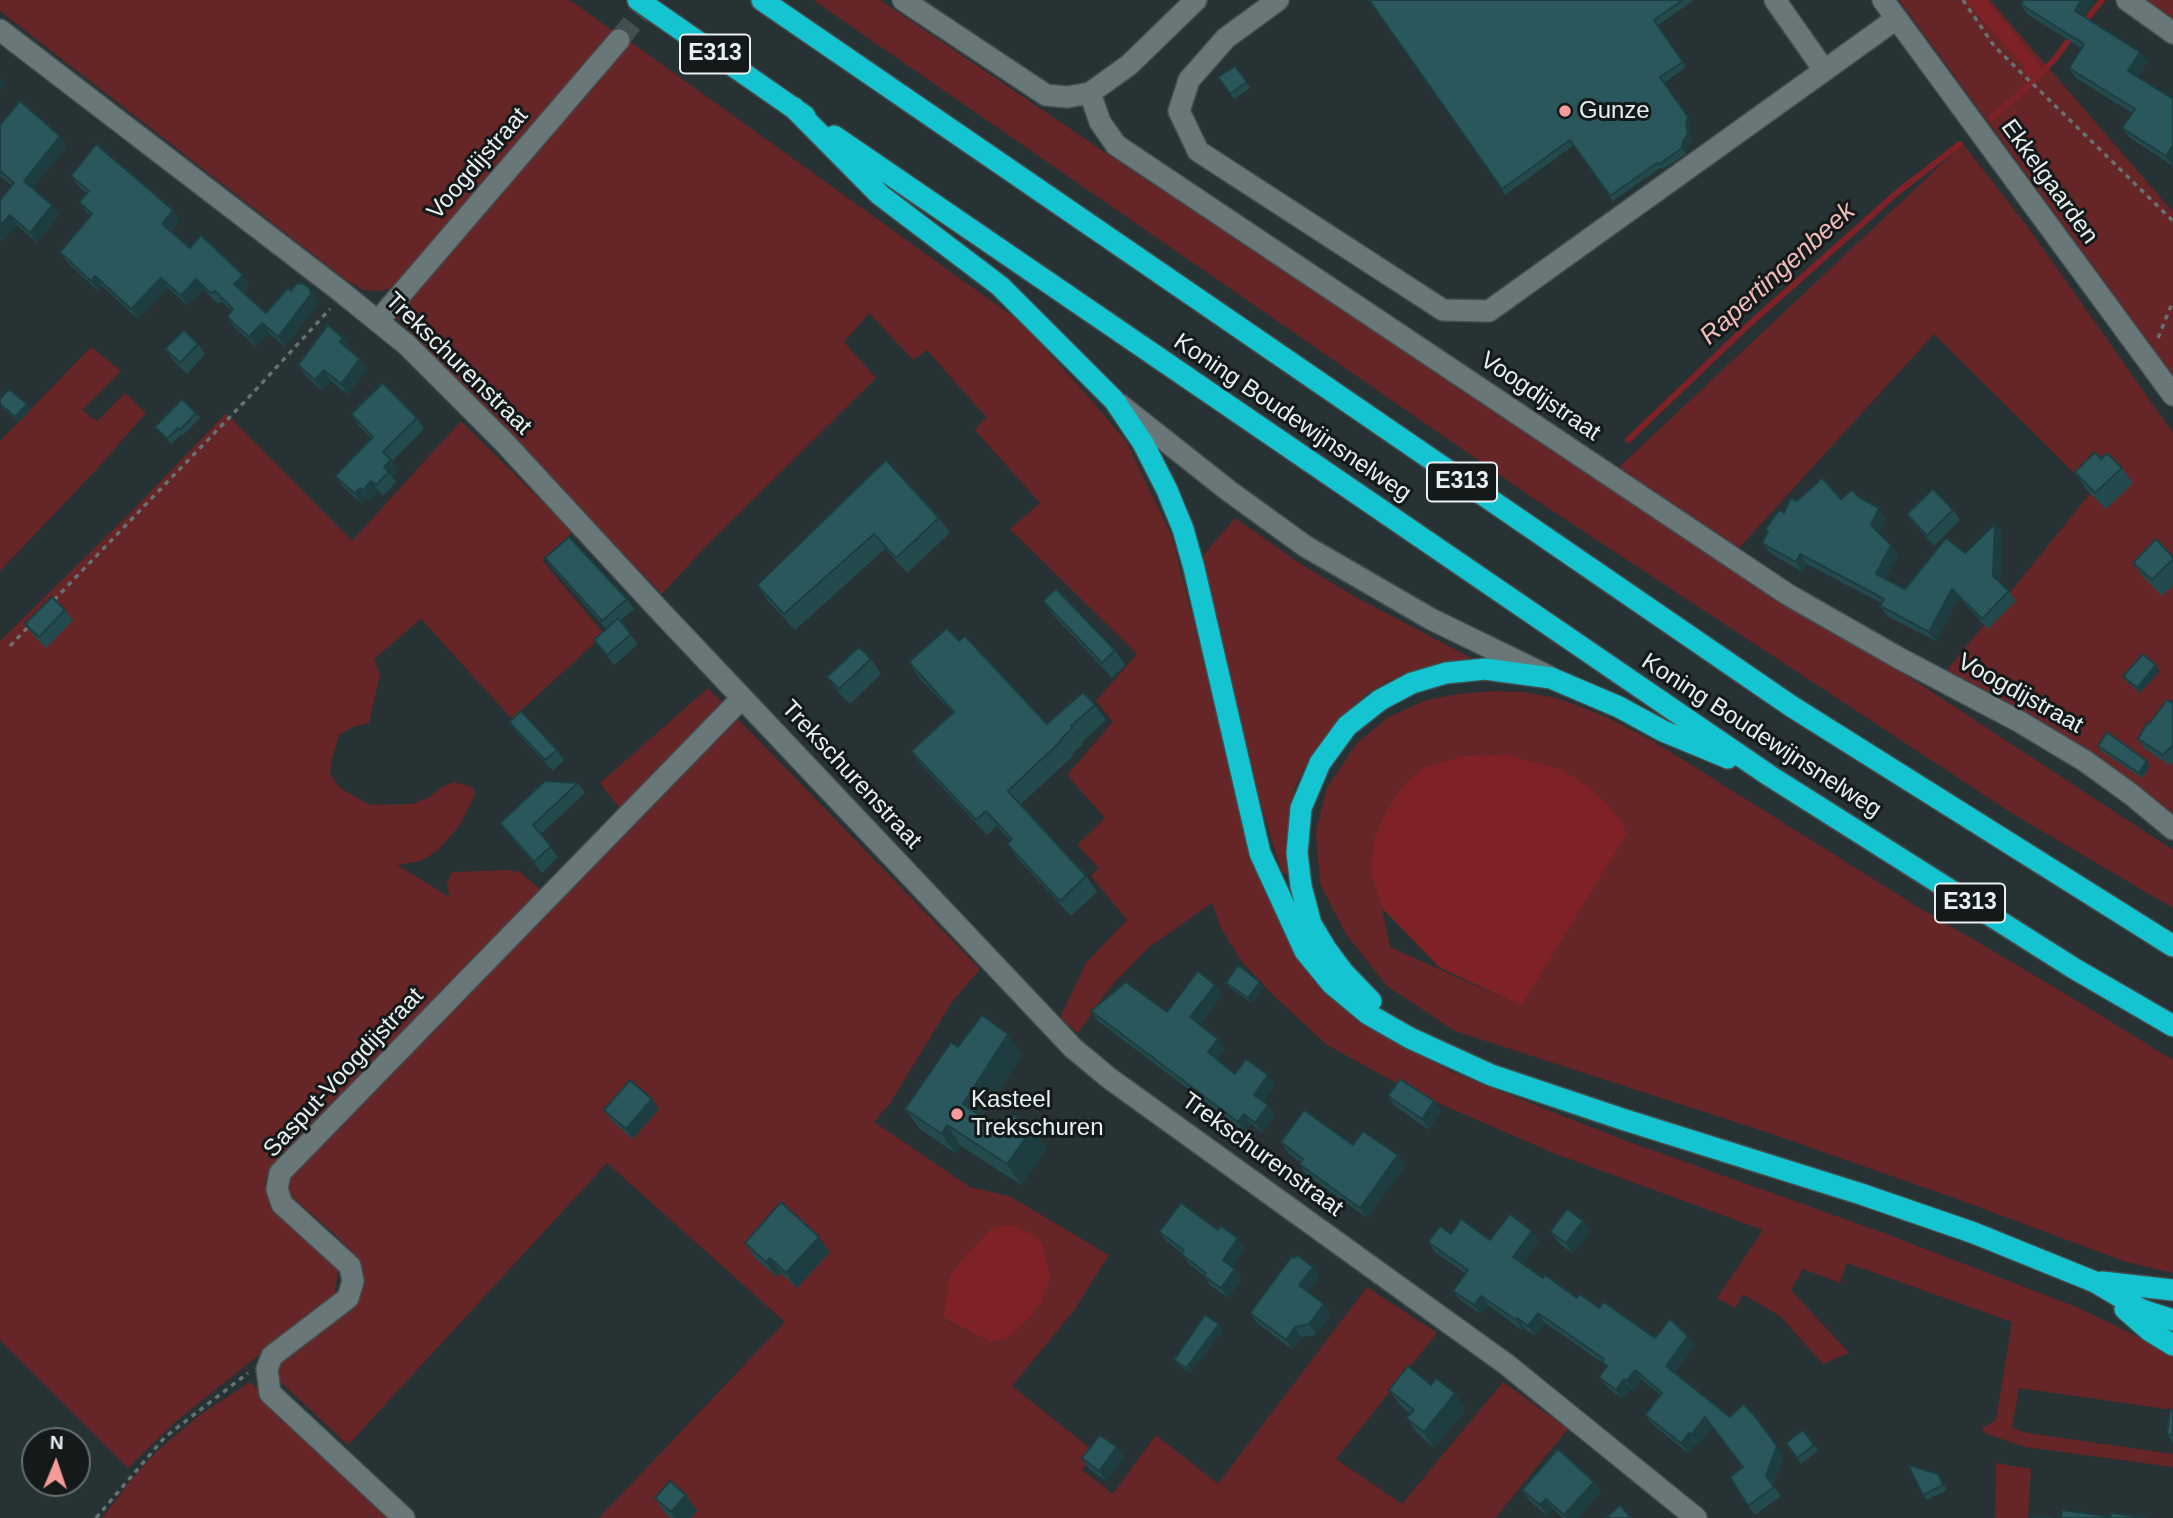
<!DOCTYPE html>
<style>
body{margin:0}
#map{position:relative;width:2173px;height:1518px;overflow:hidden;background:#263233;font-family:Arial,sans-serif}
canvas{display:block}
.north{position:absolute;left:21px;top:1427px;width:70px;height:70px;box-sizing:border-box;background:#141919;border:2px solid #696f6f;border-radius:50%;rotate:2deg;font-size:19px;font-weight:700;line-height:28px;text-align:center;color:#e9f0f1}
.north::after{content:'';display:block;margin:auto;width:24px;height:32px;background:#f59b99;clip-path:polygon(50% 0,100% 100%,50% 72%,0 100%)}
</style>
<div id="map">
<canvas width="2173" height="1518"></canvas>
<div class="north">N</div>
</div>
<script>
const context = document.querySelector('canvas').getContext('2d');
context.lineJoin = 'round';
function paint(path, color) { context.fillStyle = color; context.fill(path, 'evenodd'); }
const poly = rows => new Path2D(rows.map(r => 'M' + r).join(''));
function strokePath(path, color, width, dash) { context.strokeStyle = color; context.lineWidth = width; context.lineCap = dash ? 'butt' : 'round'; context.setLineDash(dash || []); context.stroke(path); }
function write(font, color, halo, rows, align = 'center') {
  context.font = font + ' Arial,sans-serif'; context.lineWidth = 6; context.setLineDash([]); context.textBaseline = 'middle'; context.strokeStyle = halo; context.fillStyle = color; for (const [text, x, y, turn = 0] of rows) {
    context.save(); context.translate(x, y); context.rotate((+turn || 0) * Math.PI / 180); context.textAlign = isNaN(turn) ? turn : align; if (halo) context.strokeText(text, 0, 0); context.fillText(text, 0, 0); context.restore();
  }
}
const green = poly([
 [0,0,570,0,613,31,392,288,380,291,363,290,346,280,0,11],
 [813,0,880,0,1140,176,1552,443,2173,850,2173,908,2013,814,1533,498],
 [1899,0,1990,0,2173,212,2173,375],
 [2142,0,2173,0,2173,24],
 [628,40,1022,323,1099,409,1127,443,1172,537,1258,874,1292,949,1333,996,1374,1030,1452,1072,1621,1139,1881,1232,2079,1308,2173,1354,2173,1410,2019,1388,2012,1428,2028,1433,2173,1454,2173,1467,2025,1447,1987,1434,1981,1429,1996,1420,2012,1322,1847,1263,1840,1283,1803,1269,1791,1290,1849,1353,1823,1364,1781,1317,1743,1294,1735,1308,1717,1298,1763,1230,1553,1153,1413,1092,1327,1045,1273,995,1242,962,1221,928,1212,903,1149,947,1110,987,1078,1033,1060,1018,1086,963,1127,920,1091,876,1099,868,1077,845,1105,818,1067,775,1113,722,1096,701,1137,654,1010,529,1040,503,975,430,986,417,927,350,913,360,869,313,844,342,876,378,706,546,662,594,397,318,399,307],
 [1963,144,2030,230,2173,433,2173,822,1941,678,2092,491,1934,334,1738,549,1616,470],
 [91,347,121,371,82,410,97,421,125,393,146,413,97,469,0,571,0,441],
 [226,413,352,541,461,421,573,532,542,560,604,634,512,719,421,619,374,659,380,674,369,723,353,727,339,735,331,762,330,774,341,789,371,805,412,804,430,797,442,787,454,782,472,787,475,794,460,825,438,850,421,861,397,865,449,897,447,882,453,872,509,870,520,872,541,890,269,1172,265,1182,265,1190,276,1207,338,1268,335,1294,175,1422,128,1468,0,1340,0,641,132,511],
 [1235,518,1301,564,1350,594,1473,659,1429,666,1389,681,1366,694,1344,715,1310,756,1295,787,1288,826,1287,873,1282,873,1250,769,1202,557],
 [708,688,980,969,952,1002,890,1103,874,1122,970,1187,1009,1196,1109,1255,1075,1309,1012,1386,1096,1453,1082,1470,1113,1494,1156,1435,1218,1484,1367,1287,1437,1333,1336,1459,1402,1504,1503,1382,1568,1429,1495,1518,599,1518,785,1322,607,1163,348,1445,281,1382,276,1376,276,1367,283,1358,362,1285,362,1268,359,1260,338,1237,293,1198,288,1189,288,1179,629,820,600,783],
 [991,1228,1043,1245,1050,1275,1029,1319,1005,1340,990,1342,943,1319,949,1277,965,1256],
 [1496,691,1523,692,1557,698,1606,717,1653,741,1918,907,2061,991,2173,1060,2173,1273,2126,1262,1957,1199,1772,1134,1455,1031,1387,986,1346,934,1320,884,1316,831,1327,788,1356,744,1388,717,1427,700,1457,694],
 [1507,754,1564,770,1592,789,1618,817,1521,1006,1390,947,1382,908,1371,873,1388,808,1403,785,1424,767,1461,756],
 [250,1382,394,1518,102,1518,131,1480,157,1451,200,1415],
 [1996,1463,2031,1469,2028,1518,1995,1518]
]);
const water = poly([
 [1965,0,1986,0,2041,66,2032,79,2022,71,2024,67],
 [1507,754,1564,770,1592,789,1605,802,1618,817,1627,833,1521,1006,1439,967,1382,908,1371,873,1374,838,1388,808,1403,785,1424,767,1461,756],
 [1012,1225,1037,1237,1043,1245,1050,1275,1048,1284,1041,1301,1029,1319,1005,1340,990,1342,943,1318,949,1277,965,1256,991,1228]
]);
const stream = poly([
 [2082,25,2102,0],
 [2033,81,2054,60,2068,41],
 [1991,119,2031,83],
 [1628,440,1745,328,1899,191,1960,144]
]);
const minorTunnel = poly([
 [619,40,650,0]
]);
const path = poly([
 [1963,0,1994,46,2173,221],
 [2158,338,2173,301],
 [54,600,250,396,330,309],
 [10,646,29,626],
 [96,1518,165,1437,248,1373]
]);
const minor = poly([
 [903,0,1046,95,1067,97,1090,93,1129,65,1196,0],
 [1278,0,1226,38,1189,80,1179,111,1198,151,1443,310,1489,311,1896,19],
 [1775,0,1824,70],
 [1883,0,2173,395],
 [2127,0,2173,33],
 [0,30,339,290,407,345,503,441,661,612,1073,1048,1109,1078,1506,1364,1696,1518],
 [1090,93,1100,122,1116,145,1787,594,1899,658,2020,722,2085,761,2132,795,2173,829],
 [378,321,619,40],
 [1119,404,1229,491,1305,546,1431,619,1548,676],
 [404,1518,270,1393,267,1369,272,1356,348,1298,353,1281,350,1266,282,1204,277,1189,280,1173,742,698]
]);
const highway = poly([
 [638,0,805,116],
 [762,0,1791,706,2173,946],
 [793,107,880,195,1000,286,1114,400,1143,443,1167,490,1183,529,1194,568,1260,853,1305,951,1332,984,1368,1014,1410,1038,1491,1075,1622,1119,1861,1194,1974,1233,2095,1282,2142,1310,2173,1320],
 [834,136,1770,776,2075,969,2173,1026],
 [1371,1001,1343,972,1326,949,1311,924,1301,886,1297,853,1301,808,1320,763,1347,726,1380,700,1412,683,1446,673,1485,669,1551,678,1619,707,1663,731,1728,758],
 [2102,1282,2173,1290],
 [2125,1309,2150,1331,2173,1345]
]);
const wall = poly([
 [1369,0,1694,0,1657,26,1686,67,1664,83,1691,122,1690,130,1692,140,1687,147,1686,154,1663,169,1660,168,1613,201,1574,145,1505,195],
 [2024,0,2095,0,2084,17,2148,62,2138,77,2173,99,2173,166,2130,138,2122,128,2132,113,2076,78,2069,68,2081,48,2027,14,2020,4],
 [1235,66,1250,88,1234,99,1218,77],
 [0,125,67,146,33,188,59,215,37,243,17,225,3,241,0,239,0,200,12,186,0,176],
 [71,176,180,220,171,232,190,248,250,285,243,292,266,313,291,291,309,288,316,298,318,304,285,347,269,333,256,347,234,327,227,317,232,311,222,302,217,303,203,289,188,306,168,288,138,319,102,286,98,291,67,262,60,252,91,216,86,212,79,202,86,193,78,186],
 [198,344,205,354,187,374,172,359,165,349],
 [351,348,349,350,360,359,367,369,348,395,331,381,322,391,305,375,298,365],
 [0,399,27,404,31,409,19,422,1,407,0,405],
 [196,413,200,418,183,435,182,434,171,444,155,427],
 [351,414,417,418,424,429,392,461,398,470,392,477,396,482,383,496,379,491,370,501,367,498,362,504,343,487,335,476,372,439,358,425],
 [2101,459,2122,468,2133,483,2106,509,2085,488,2075,472],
 [886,460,939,518,950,533,907,573,885,549,795,630,768,601,757,585],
 [1859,497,1886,518,1879,532,1898,555,1885,579,1905,589,1965,553,1995,524,2002,533,2000,582,2009,591,2016,601,1988,629,1959,598,1936,641,1887,616,1880,606,1881,603,1807,564,1802,572,1769,552,1762,543,1767,532,1765,530,1797,501],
 [1953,510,1960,520,1934,546,1914,524,1907,514],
 [2173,557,2173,585,2162,596,2144,578,2133,563],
 [545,558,627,599,634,609,620,621,638,644,614,665,594,640,606,629,552,568],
 [1043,601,1115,650,1125,665,1112,678,1054,616],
 [65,610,73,620,46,648,33,635,25,624],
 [959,641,1047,724,1095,705,1106,720,1082,742,1083,744,1072,754,1073,756,1020,805,1086,876,1097,892,1071,916,1018,859,1007,844,1010,841,997,826,987,835,922,766,911,751,953,713,919,678,909,662],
 [871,659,881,674,850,704,838,692,827,677],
 [2160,671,2140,693,2127,682,2123,676],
 [2173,703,2173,763,2170,765,2145,749,2138,739,2149,724],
 [509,722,557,750,564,760,553,771,516,732],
 [2098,746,2150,766,2142,778,2101,751],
 [578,783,585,793,541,834,558,857,542,873,507,833,500,823],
 [1226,983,1263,987,1252,1003,1230,988],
 [1215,985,1222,995,1200,1024,1218,1039,1225,1049,1217,1059,1235,1074,1275,1085,1263,1102,1268,1105,1275,1115,1262,1133,1251,1124,1245,1132,1098,1021,1091,1011,1167,1012],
 [958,1047,1022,1055,982,1117,1003,1131,1033,1128,1047,1148,1021,1185,961,1146,956,1154,920,1129,905,1109],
 [1388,1096,1434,1101,1441,1111,1429,1130,1395,1106],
 [652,1099,659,1109,633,1139,611,1120,604,1110],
 [1281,1142,1353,1145,1405,1166,1367,1218,1306,1174,1299,1164,1300,1162,1288,1153],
 [1532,1231,1539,1240,1523,1263,1543,1278,1577,1298,1599,1308,1655,1338,1695,1345,1675,1373,1730,1417,1784,1455,1773,1485,1781,1496,1755,1515,1748,1506,1742,1467,1712,1427,1698,1445,1696,1443,1688,1453,1652,1424,1645,1415,1660,1395,1641,1379,1634,1391,1631,1389,1622,1399,1606,1386,1599,1377,1606,1367,1603,1363,1545,1323,1535,1336,1524,1328,1522,1330,1488,1305,1481,1314,1460,1300,1453,1291,1466,1274,1435,1252,1428,1242,1451,1234,1490,1240],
 [1590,1231,1573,1254,1558,1242,1550,1232],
 [1159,1232,1245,1248,1232,1267,1242,1279,1228,1298,1211,1286,1205,1277,1189,1264,1182,1253,1167,1242],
 [819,1237,830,1252,797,1288,781,1273,777,1277,755,1258,745,1243],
 [1320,1277,1308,1292,1331,1314,1316,1335,1302,1337,1293,1350,1257,1323,1250,1313],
 [1223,1330,1190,1373,1178,1365,1174,1360],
 [1431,1385,1466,1409,1434,1448,1417,1433,1406,1418,1410,1414,1400,1405,1389,1390],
 [2173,1410,2173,1443,2167,1434],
 [1803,1430,1818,1450,1801,1464,1786,1443],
 [1117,1447,1124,1457,1106,1481,1089,1469,1082,1458],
 [1941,1480,1947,1490,1927,1500,1923,1495],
 [1594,1482,1601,1492,1578,1518,1563,1518,1553,1509,1547,1516,1529,1500,1522,1490],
 [686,1495,697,1511,690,1518,671,1518,665,1513,655,1498]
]);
const shadedWall = poly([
 [2081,0,2095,0,2082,21,2075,11],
 [2140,52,2148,62,2135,81,2128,71],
 [0,77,5,84,0,90],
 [1688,117,1691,122,1690,130,1692,140,1687,147,1686,154,1682,148],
 [60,136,67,146,31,191,24,181],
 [2173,145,2173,166,2166,156],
 [52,205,59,215,37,243,30,233],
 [173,210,180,220,169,234,162,224],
 [10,215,17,225,3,241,0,237,0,226],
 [243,275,250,285,242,294,234,284],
 [95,276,102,286,98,291,91,281],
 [161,278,168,288,138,319,131,309],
 [196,279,203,289,188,306,181,296],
 [309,288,316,298,318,304,285,347,278,337],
 [262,323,269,333,256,347,249,337],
 [343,338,351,348,347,353,340,342],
 [360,359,367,369,348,395,341,384],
 [324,370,331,381,322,391,315,380],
 [27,404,31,409,19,422,15,417],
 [391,460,398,470,392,477,384,467],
 [371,481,379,491,370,501,363,490],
 [360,488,367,498,362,504,355,494],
 [1879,508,1886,518,1878,534,1871,525],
 [1995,524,2002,533,2000,585,1993,576],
 [1891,545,1898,555,1883,584,1876,574],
 [1800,554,1807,564,1802,572,1796,562],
 [1952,589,1959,598,1936,641,1929,632],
 [2156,665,2160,671,2140,693,2137,688],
 [2147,761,2150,766,2142,778,2139,773],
 [1260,982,1263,987,1252,1003,1248,998],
 [1215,985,1222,995,1197,1027,1190,1017],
 [1008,1034,1022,1055,977,1124,963,1104],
 [1218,1039,1225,1049,1215,1062,1208,1052],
 [1268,1075,1275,1085,1261,1105,1254,1095],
 [652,1099,659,1109,633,1139,626,1129],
 [1434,1101,1441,1111,1429,1130,1422,1119],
 [1268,1105,1275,1115,1262,1133,1255,1123],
 [1244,1114,1251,1124,1245,1132,1238,1122],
 [947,1125,961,1146,956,1154,942,1134],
 [1033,1128,1047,1148,1021,1185,1007,1164],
 [1398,1155,1405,1166,1367,1218,1360,1208],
 [1583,1221,1590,1231,1573,1254,1566,1243],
 [1532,1231,1539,1240,1520,1267,1513,1257],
 [819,1237,830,1252,797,1288,786,1273],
 [1238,1238,1245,1248,1230,1270,1223,1260],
 [770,1258,781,1273,777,1277,766,1262],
 [1313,1267,1320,1277,1306,1295,1299,1285],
 [1235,1269,1242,1279,1228,1298,1221,1288],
 [1481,1296,1488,1305,1481,1314,1474,1305],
 [1324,1304,1331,1314,1316,1335,1309,1324],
 [1538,1313,1545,1323,1535,1336,1528,1326],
 [1517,1318,1524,1328,1522,1330,1516,1320],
 [1219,1324,1223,1330,1190,1373,1186,1368],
 [1295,1327,1302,1337,1293,1350,1286,1340],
 [1688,1336,1695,1345,1673,1376,1666,1366],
 [1635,1370,1641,1379,1634,1391,1627,1381],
 [1624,1379,1631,1389,1622,1399,1616,1390],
 [1455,1393,1466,1409,1434,1448,1424,1432],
 [1705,1417,1712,1427,1698,1445,1691,1435],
 [1689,1433,1696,1443,1688,1453,1681,1443],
 [1777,1446,1784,1455,1772,1486,1766,1476],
 [1117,1447,1124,1457,1106,1481,1099,1471],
 [1594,1482,1601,1492,1578,1518,1566,1518,1564,1515],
 [686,1495,697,1511,690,1518,675,1518,671,1512],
 [1546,1499,1553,1509,1547,1516,1540,1505]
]);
const building = poly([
 [1369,0,1683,0,1654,20,1683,62,1660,77,1688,117,1686,125,1688,134,1683,141,1682,148,1660,164,1657,163,1610,196,1570,140,1502,189,1369,0],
 [2024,0,2081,0,2075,11,2140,52,2128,71,2173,99,2173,145,2166,156,2122,128,2135,109,2069,68,2084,44,2020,4,2024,0],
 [1235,66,1247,82,1230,94,1218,77,1235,66],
 [20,101,60,136,24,181,52,205,30,233,10,215,0,226,0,200,14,183,0,171,0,125,20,101],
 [96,144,173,210,162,224,190,248,201,235,243,275,234,284,266,313,288,288,291,291,297,283,304,284,309,288,311,294,278,337,262,323,249,337,227,317,233,309,215,291,210,293,196,279,181,296,161,278,131,309,95,276,91,281,60,252,92,214,79,202,89,191,71,176,96,144],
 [328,325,343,338,340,342,360,359,341,384,324,370,315,380,298,365,328,325],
 [184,330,198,344,180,363,165,349,184,330],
 [383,383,417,418,383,452,391,460,384,467,389,472,376,485,371,481,363,490,360,488,355,494,335,476,373,437,351,414,383,383],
 [9,389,27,404,15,417,0,404,0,399,9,389],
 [182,399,196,413,180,430,178,428,167,439,155,427,182,399],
 [2095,452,2101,459,2107,453,2122,468,2095,493,2075,472,2095,452],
 [886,460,939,518,896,558,874,534,784,614,757,585,886,460],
 [1822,478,1841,499,1852,490,1859,497,1879,508,1871,525,1891,545,1876,574,1905,589,1946,538,1965,553,1995,524,1993,576,2009,591,1982,619,1952,589,1929,632,1880,606,1884,599,1800,554,1796,562,1762,543,1768,531,1765,530,1779,510,1784,513,1791,498,1797,501,1822,478],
 [1933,489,1953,510,1927,536,1907,514,1933,489],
 [569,537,627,599,602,621,545,558,569,537],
 [2156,539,2173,557,2173,559,2152,580,2133,563,2156,539],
 [1056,589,1115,650,1102,663,1043,601,1056,589],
 [52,597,65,610,39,637,25,624,52,597],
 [618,618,631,634,607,655,594,640,618,618],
 [947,628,959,641,965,636,1047,724,1083,692,1095,705,1071,726,1073,728,1061,739,1062,740,1008,791,1086,876,1060,901,1007,844,1012,839,986,811,976,820,911,751,954,712,909,662,947,628],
 [859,647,871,659,839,689,827,677,859,647],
 [2143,654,2156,665,2137,688,2123,676,2143,654],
 [2167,700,2173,703,2173,745,2163,755,2138,739,2147,723,2149,724,2167,700],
 [521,711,557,750,545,760,509,722,521,711],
 [2107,732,2147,761,2139,773,2098,746,2107,732],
 [545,781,578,783,533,825,551,846,534,862,500,823,545,781],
 [1238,965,1260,982,1248,998,1226,983,1238,965],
 [1198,971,1215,985,1190,1017,1218,1039,1208,1052,1235,1074,1246,1059,1268,1075,1254,1095,1268,1105,1255,1123,1244,1114,1238,1122,1091,1011,1126,982,1167,1012,1198,971],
 [982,1015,1008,1034,963,1104,1003,1131,1013,1115,1033,1128,1007,1164,947,1125,942,1134,905,1109,951,1042,958,1047,982,1015],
 [1400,1079,1434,1101,1422,1119,1388,1096,1400,1079],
 [630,1080,652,1099,626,1129,604,1110,630,1080],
 [1304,1110,1353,1145,1363,1131,1398,1155,1360,1208,1299,1164,1303,1159,1281,1142,1304,1110],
 [781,1202,819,1237,786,1273,770,1258,766,1262,745,1243,781,1202],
 [1181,1203,1218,1230,1221,1226,1238,1238,1223,1260,1235,1269,1221,1288,1204,1276,1206,1273,1181,1254,1184,1250,1159,1232,1181,1203],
 [1567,1209,1583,1221,1566,1243,1550,1232,1567,1209],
 [1510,1214,1532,1231,1513,1257,1543,1278,1545,1275,1577,1298,1580,1294,1599,1308,1604,1302,1655,1338,1670,1319,1688,1336,1666,1366,1730,1417,1743,1404,1754,1415,1777,1446,1766,1476,1774,1487,1748,1506,1730,1477,1743,1467,1705,1417,1691,1435,1689,1433,1681,1443,1645,1415,1662,1393,1635,1370,1627,1381,1624,1379,1616,1390,1599,1377,1607,1366,1602,1362,1604,1359,1538,1313,1528,1326,1517,1318,1516,1320,1481,1296,1474,1305,1453,1291,1468,1270,1428,1242,1440,1226,1451,1234,1461,1219,1490,1240,1510,1214],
 [1297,1255,1313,1267,1299,1285,1324,1304,1309,1324,1295,1327,1286,1340,1250,1313,1292,1256,1294,1258,1297,1255],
 [1205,1315,1219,1324,1186,1368,1174,1360,1205,1315],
 [1408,1366,1431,1385,1436,1378,1455,1393,1424,1432,1406,1418,1414,1410,1389,1390,1408,1366],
 [2170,1409,2173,1410,2173,1435,2167,1434,2170,1409],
 [1803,1430,1814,1445,1797,1458,1786,1443,1803,1430],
 [1100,1435,1117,1447,1099,1471,1082,1458,1100,1435],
 [1558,1449,1594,1482,1564,1515,1546,1499,1540,1505,1522,1490,1558,1449],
 [1908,1465,1938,1474,1943,1485,1923,1495,1908,1465],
 [670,1481,686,1495,671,1512,655,1498,670,1481],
 [1620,1505,1631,1518,1606,1518,1620,1505],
 [2062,1510,2110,1517,2112,1513,2146,1518,2061,1518,2062,1510],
 [2034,1516,2052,1518,2034,1518,2034,1516]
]);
const markers = [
 [1565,111,7,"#f59b99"],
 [957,1114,7,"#f59b99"]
];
const shields = [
 [715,54,70],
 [1462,482,70],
 [1970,903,70]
];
const shieldNames = [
 ["E313",715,54],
 ["E313",1462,482],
 ["E313",1970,903]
];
const poiNames = [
 ["Gunze",1579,111],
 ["Kasteel",971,1100],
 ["Trekschuren",971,1128]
];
const streetNames = [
 ["Voogdijstraat",478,164,-49],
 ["Ekkelgaarden",2049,182,54],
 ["Trekschurenstraat",458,364,44],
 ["Voogdijstraat",1540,397,34],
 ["Koning Boudewijnsnelweg",1292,418,34],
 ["Voogdijstraat",2020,694,29],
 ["Koning Boudewijnsnelweg",1761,736,33],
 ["Trekschurenstraat",851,775,47],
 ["Sasput-Voogdijstraat",344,1073,-47],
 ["Trekschurenstraat",1262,1155,36]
];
const waterNames = [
 ["Rapertingenbeek",1778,274,-42]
];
paint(green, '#662527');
paint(water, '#7e2228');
strokePath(stream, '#7e2228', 6);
strokePath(minorTunnel, '#434e50', 21, [21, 10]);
strokePath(minor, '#434d4e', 24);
strokePath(highway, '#434d4e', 24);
strokePath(path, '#677172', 3.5, [5, 5]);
strokePath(minor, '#6a7778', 21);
strokePath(highway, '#14c5d1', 21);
paint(wall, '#234b4e');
paint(shadedWall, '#1d3d40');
paint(building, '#29575b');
strokePath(building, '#1d3d40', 2);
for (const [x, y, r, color] of markers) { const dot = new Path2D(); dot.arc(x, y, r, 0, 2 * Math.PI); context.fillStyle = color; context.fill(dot); strokePath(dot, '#141919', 2.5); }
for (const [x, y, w] of shields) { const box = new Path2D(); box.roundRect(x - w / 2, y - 19.5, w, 39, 5); context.fillStyle = '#141919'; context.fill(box); strokePath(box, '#e9f0f1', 2); }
write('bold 23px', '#e9f0f1', null, shieldNames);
write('24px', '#e9f0f1', '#141919', poiNames, 'left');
write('24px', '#e9f0f1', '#141919', streetNames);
write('italic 26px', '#f1bbb9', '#141919', waterNames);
</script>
